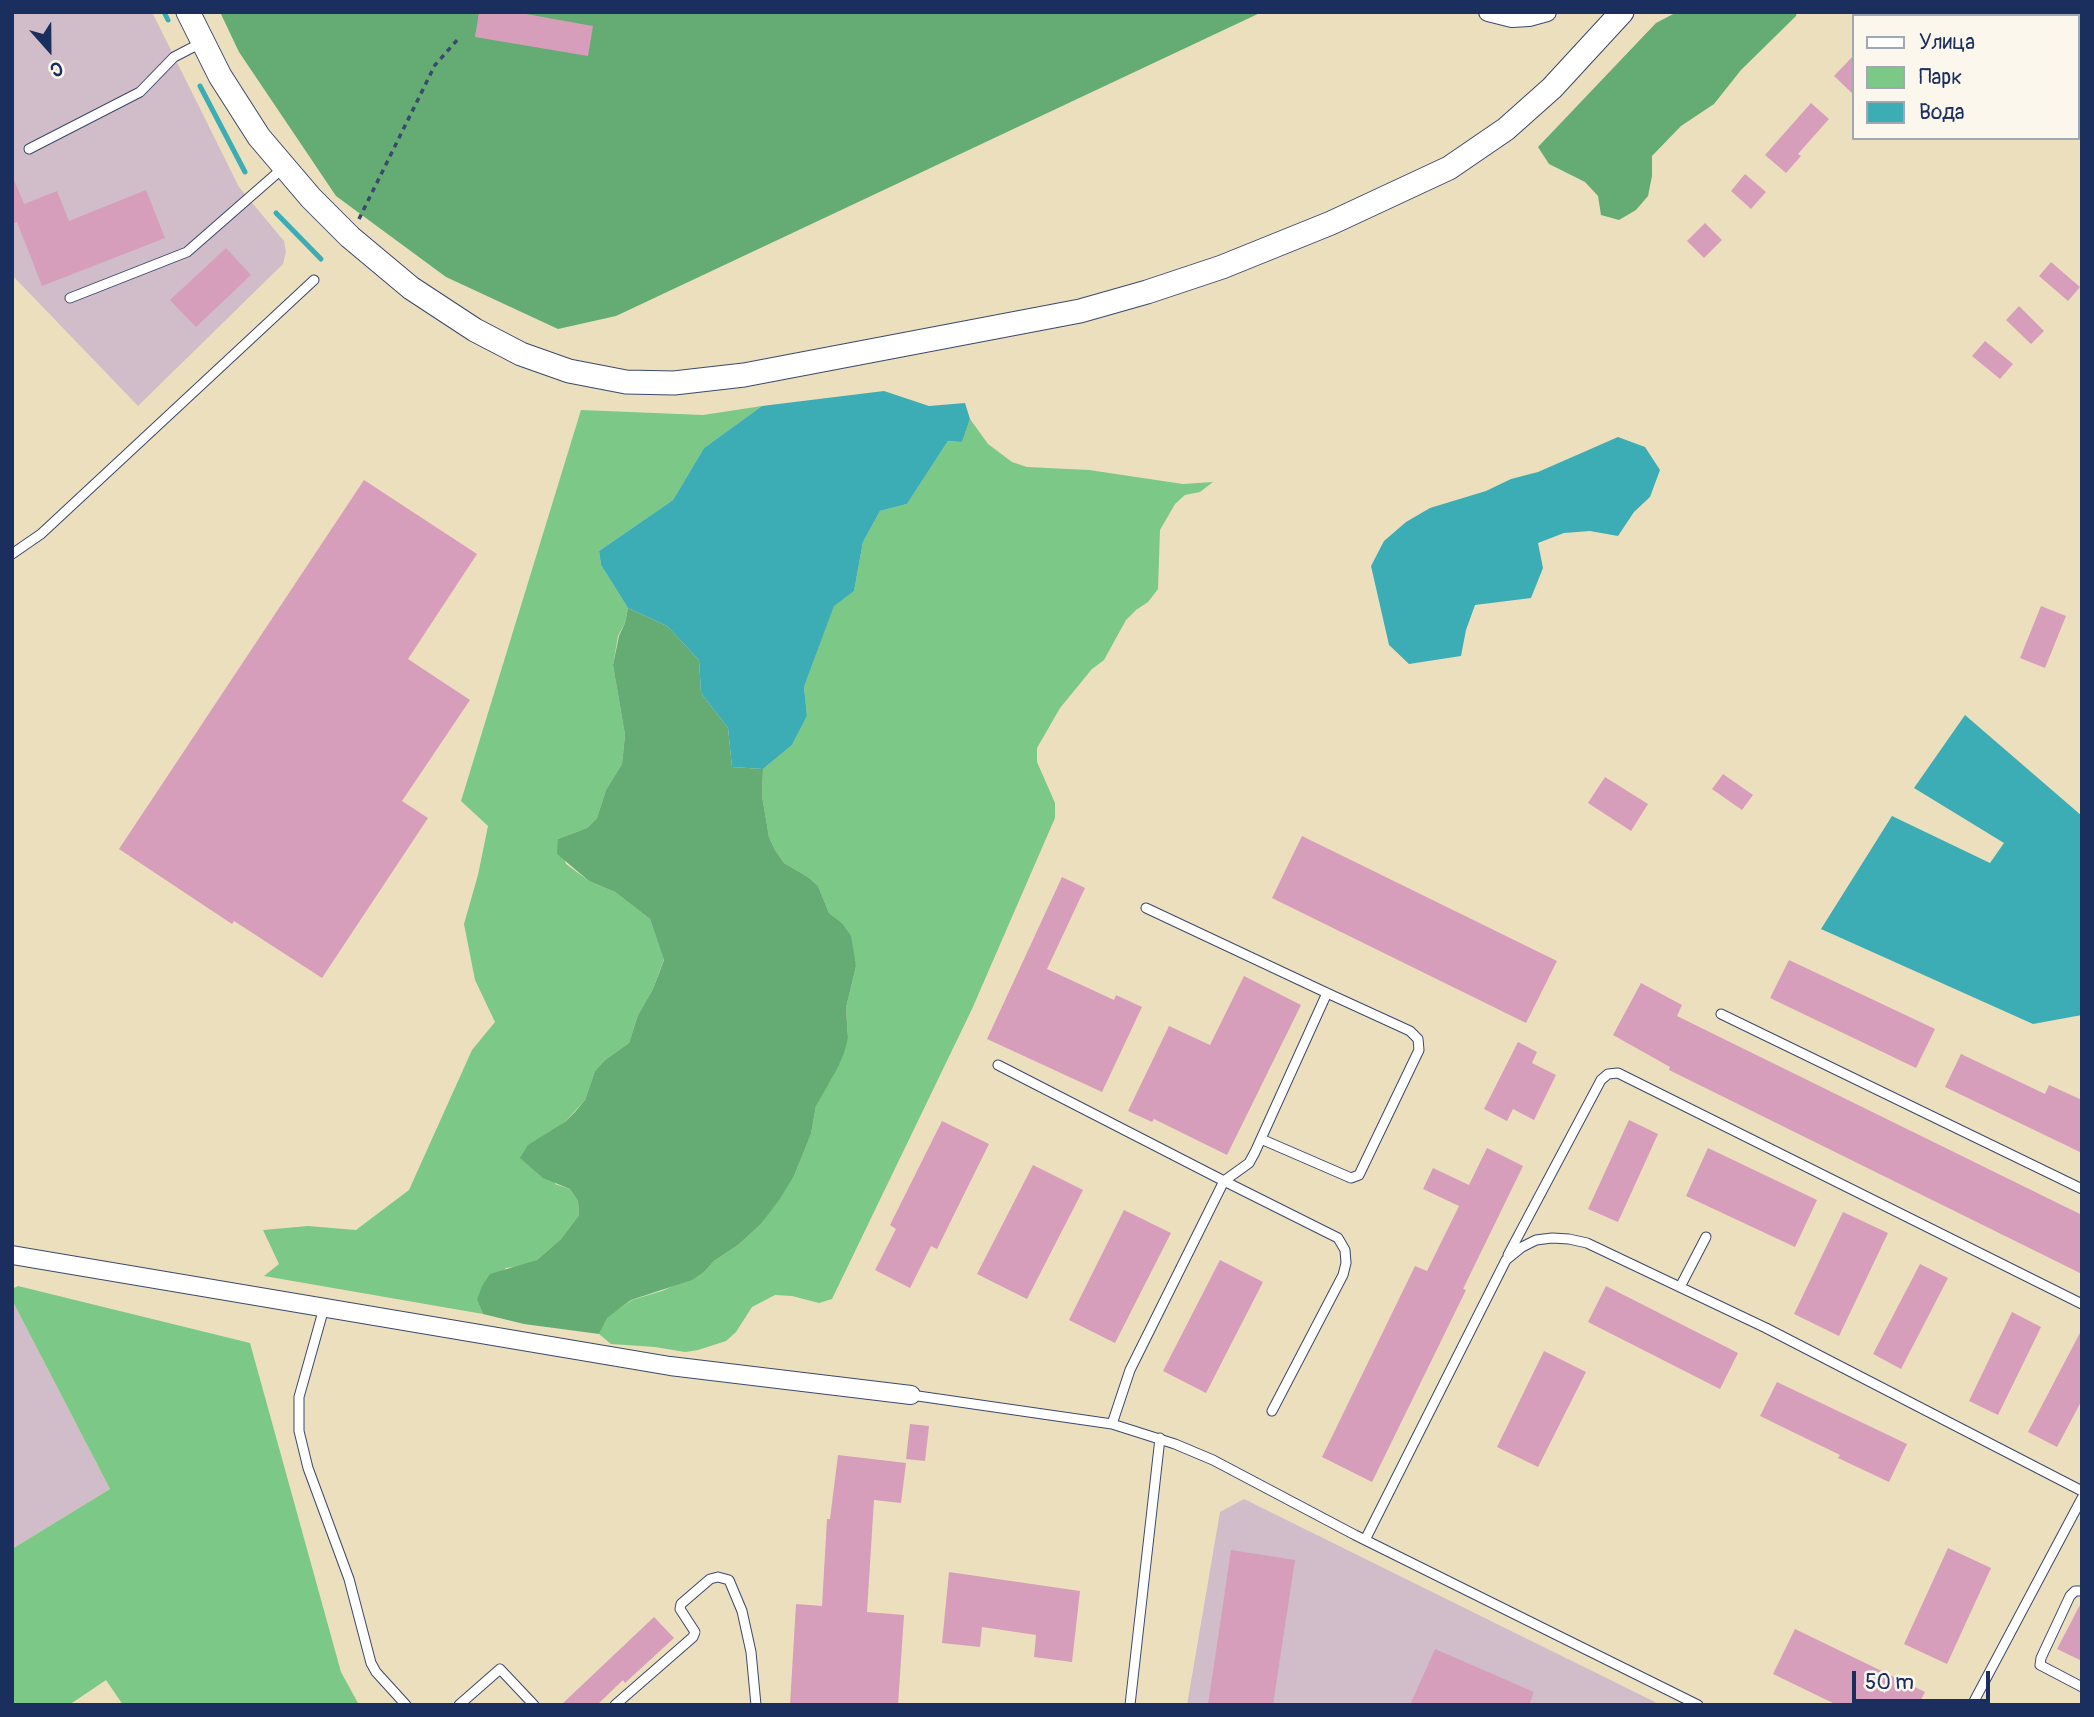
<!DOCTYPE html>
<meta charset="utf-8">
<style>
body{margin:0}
#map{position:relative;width:2094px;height:1717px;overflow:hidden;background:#ecdfbe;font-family:Pangolin,sans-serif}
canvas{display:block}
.frame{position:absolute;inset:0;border:14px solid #1b2f5e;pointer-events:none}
.legend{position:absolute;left:1852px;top:14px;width:228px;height:126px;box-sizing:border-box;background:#fbf7ec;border:2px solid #a1a7b3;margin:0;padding:9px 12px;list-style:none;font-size:21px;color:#1b2f5e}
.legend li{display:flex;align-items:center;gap:14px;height:35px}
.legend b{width:35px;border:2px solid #a1a7b3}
.north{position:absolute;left:14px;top:14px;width:70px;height:70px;-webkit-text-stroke:5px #fbf7ec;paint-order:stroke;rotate:159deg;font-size:19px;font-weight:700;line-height:28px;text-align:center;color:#1b2f5e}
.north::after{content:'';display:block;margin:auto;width:24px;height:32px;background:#1b2f5e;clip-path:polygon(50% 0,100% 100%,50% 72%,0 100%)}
.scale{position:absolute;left:1852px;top:1671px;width:138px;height:32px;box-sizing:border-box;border:4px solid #1b2f5e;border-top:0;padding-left:9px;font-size:21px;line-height:24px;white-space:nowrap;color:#1b2f5e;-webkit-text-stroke:5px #fbf7ec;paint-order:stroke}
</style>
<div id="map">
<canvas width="2094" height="1717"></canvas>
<div class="frame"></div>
<ul class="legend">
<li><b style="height:9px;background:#fff"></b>Улица</li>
<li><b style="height:19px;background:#7bc887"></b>Парк</li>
<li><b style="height:19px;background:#3cadb4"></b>Вода</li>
</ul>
<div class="north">С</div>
<div class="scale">50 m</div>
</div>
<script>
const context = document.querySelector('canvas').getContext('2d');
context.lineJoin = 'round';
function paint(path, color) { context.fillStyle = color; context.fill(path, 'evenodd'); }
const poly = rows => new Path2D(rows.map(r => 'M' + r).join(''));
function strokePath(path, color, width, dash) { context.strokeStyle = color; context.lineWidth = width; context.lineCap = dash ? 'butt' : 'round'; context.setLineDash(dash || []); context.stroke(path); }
const industrial = poly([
 [18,12,152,12,239,187,284,241,286,252,283,264,138,406,12,275,12,15],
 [12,1300,110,1489,12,1549],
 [1244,1499,1661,1705,1187,1705,1220,1512]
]);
const green = poly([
 [762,406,704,448,673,500,599,551,601,565,628,608,625,623,618,636,613,665,625,735,622,764,606,790,597,818,587,828,558,839,566,864,589,881,615,892,650,919,664,959,653,989,638,1015,629,1043,605,1060,595,1071,585,1100,565,1122,555,1184,570,1189,578,1201,579,1215,561,1239,537,1260,522,1266,506,1268,477,1300,483,1314,264,1276,279,1264,263,1230,308,1226,356,1230,409,1190,472,1050,495,1022,475,980,464,924,478,875,488,826,461,801,581,410,703,415],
 [970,419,988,444,1012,462,1027,467,1089,470,1183,484,1213,482,1200,492,1185,495,1175,504,1160,530,1158,589,1148,602,1136,610,1126,620,1104,660,1092,669,1060,708,1037,748,1037,762,1055,803,1055,818,972,1009,832,1299,819,1303,792,1296,775,1295,752,1307,736,1332,726,1341,698,1350,685,1352,655,1347,611,1344,599,1334,606,1318,632,1300,662,1291,704,1272,714,1261,738,1245,761,1224,794,1176,811,1134,816,1106,848,1038,846,1008,856,966,842,923,829,913,818,886,808,877,784,863,775,850,769,837,762,796,763,769,792,745,807,716,804,687,834,605,854,591,863,542,880,511,907,504,948,441,962,442],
 [18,1286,250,1343,341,1672,359,1705,123,1705,106,1680,69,1705,12,1705,12,1549,110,1489,12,1300,12,1289]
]);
const forest = poly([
 [220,12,1262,12,616,316,558,329,446,277,336,196,239,52],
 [1677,12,1797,12,1796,16,1741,70,1714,104,1681,126,1652,156,1652,176,1648,196,1636,210,1619,220,1601,215,1598,196,1585,182,1549,164,1538,147,1656,23],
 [628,608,667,626,699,660,701,693,728,728,732,767,763,769,762,796,769,837,775,850,784,863,808,877,818,886,829,913,842,923,851,936,856,966,846,1008,848,1038,844,1053,838,1067,816,1106,811,1134,794,1176,779,1200,761,1224,738,1245,714,1261,704,1272,692,1280,631,1300,607,1318,599,1334,524,1324,483,1314,477,1300,482,1286,490,1274,537,1260,561,1239,579,1215,578,1201,570,1189,543,1178,520,1158,528,1145,565,1122,575,1112,585,1100,595,1071,605,1060,629,1043,638,1015,653,989,664,960,650,919,615,892,589,881,557,854,558,839,587,828,597,818,606,790,622,764,625,735,613,665,619,636,625,623]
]);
const water = poly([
 [884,391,929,406,965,403,970,419,962,442,948,441,907,504,880,511,863,542,854,591,834,606,804,687,807,716,792,745,763,769,732,767,728,728,701,693,699,660,667,626,628,608,601,565,599,551,673,500,704,448,762,406],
 [1618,437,1645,447,1660,470,1650,497,1634,512,1618,536,1590,531,1564,533,1538,543,1543,568,1531,598,1475,605,1466,630,1461,656,1409,664,1389,645,1371,566,1384,541,1406,522,1430,508,1486,491,1511,479,1538,472],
 [1965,715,2082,816,2082,1015,2033,1024,1821,929,1892,816,1990,863,2004,843,1914,788]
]);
const stream = poly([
 [164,12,168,20],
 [200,86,245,172],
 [276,213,321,259]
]);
const building = poly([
 [479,12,515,12,593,26,588,56,475,37],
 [1854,55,1854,95,1834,76],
 [1811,103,1829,119,1798,154,1801,156,1786,173,1765,155],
 [1745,174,1766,192,1751,209,1731,191],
 [12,175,24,204,57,191,69,221,146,190,165,238,42,286,17,222,12,224],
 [1705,223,1722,240,1704,258,1687,241],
 [226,248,251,275,196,327,170,300],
 [2051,262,2080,287,2068,301,2039,276],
 [2019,306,2044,331,2031,344,2006,320],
 [1985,341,2013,364,2000,379,1972,356],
 [364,480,477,554,408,659,470,700,402,801,428,818,322,978,234,921,232,924,119,849],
 [2041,606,2066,616,2045,668,2020,658],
 [1723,774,1753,795,1742,810,1712,789],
 [1605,777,1648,804,1631,831,1588,803],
 [1302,836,1557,961,1526,1023,1272,898],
 [1062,877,1085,888,1047,969,1114,1000,1116,995,1142,1007,1102,1092,987,1039],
 [1789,960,1935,1029,1916,1068,1770,998],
 [1244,976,1301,1005,1227,1155,1154,1119,1152,1122,1128,1111,1169,1026,1210,1045],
 [1641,983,1682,1005,1677,1016,2082,1215,2082,1274,1669,1070,1670,1067,1613,1035],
 [1518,1042,1537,1052,1532,1063,1556,1075,1534,1120,1513,1109,1507,1121,1484,1109],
 [1961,1054,2045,1094,2049,1085,2082,1100,2082,1153,1945,1087],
 [1629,1120,1658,1134,1618,1222,1588,1209],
 [942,1121,989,1144,937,1249,931,1246,910,1288,875,1270,896,1229,890,1225],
 [1487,1148,1523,1166,1463,1289,1466,1290,1372,1482,1322,1457,1415,1266,1427,1271,1459,1206,1423,1189,1433,1168,1469,1185],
 [1708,1148,1817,1200,1795,1247,1686,1196],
 [1033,1165,1083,1190,1027,1299,977,1274],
 [1124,1210,1171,1233,1115,1343,1069,1320],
 [1843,1212,1888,1233,1839,1336,1794,1314],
 [1220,1260,1263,1282,1206,1393,1163,1371],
 [1920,1264,1948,1278,1901,1369,1873,1354],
 [1606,1286,1738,1353,1720,1389,1588,1322],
 [2012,1312,2041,1327,1998,1415,1969,1401],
 [2082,1329,2082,1400,2057,1447,2028,1432],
 [1544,1351,1586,1372,1538,1467,1497,1447],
 [1777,1382,1907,1444,1889,1482,1838,1458,1840,1455,1760,1416],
 [910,1424,929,1426,925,1461,906,1459],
 [838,1455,906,1463,901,1503,874,1500,867,1612,904,1615,898,1705,790,1705,796,1604,822,1606,827,1519,830,1519],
 [1948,1548,1991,1568,1947,1664,1904,1644],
 [1231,1550,1295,1560,1273,1705,1208,1705],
 [949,1572,1080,1591,1072,1662,1034,1657,1036,1635,982,1627,980,1647,942,1643],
 [2082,1601,2082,1661,2057,1649],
 [654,1617,674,1638,625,1683,623,1680,597,1705,561,1705],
 [1795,1629,1925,1692,1918,1705,1837,1705,1773,1674],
 [1435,1649,1534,1692,1529,1705,1410,1705]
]);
const path = poly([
 [359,219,435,65,458,39]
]);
const service = poly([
 [29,149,140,92,174,57,201,43],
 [70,298,187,252,283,168],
 [12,554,41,534,314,280],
 [1146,908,1327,993,1255,1152,1249,1163,1224,1181],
 [1721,1014,2082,1189],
 [998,1065,1224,1181,1130,1370,1112,1424],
 [1261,1139,1351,1178,1359,1175,1419,1050,1418,1039,1410,1031,1327,993],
 [1224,1181,1338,1238,1345,1250,1346,1263,1343,1275,1272,1411],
 [1508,1255,1601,1080,1608,1074,1618,1073,2082,1304],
 [1680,1287,1706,1237],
 [324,1308,299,1397,299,1431,308,1468,349,1579,371,1663,376,1672,406,1705],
 [911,1395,1112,1424,1175,1444,1213,1460,1355,1535,1698,1705],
 [1365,1540,1506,1260,1522,1247,1536,1240,1552,1238,1569,1239,1587,1243,1766,1328,2082,1491],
 [2082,1591,2075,1591,2070,1596,2041,1658,2040,1665,2082,1687],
 [459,1705,500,1669,534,1705],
 [615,1705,693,1637,695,1632,680,1609,681,1604,710,1579,718,1577,729,1580,742,1611,751,1652,756,1705],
 [1130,1705,1160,1438],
 [1972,1705,2082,1498]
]);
const minor = poly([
 [1488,12,1512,18,1529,17,1547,12],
 [12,1255,670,1366,911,1395]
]);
const tertiary = poly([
 [188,12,220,76,259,137,311,198,350,237,411,288,475,330,521,354,569,371,626,382,674,383,744,375,1080,311,1147,292,1222,267,1331,223,1449,168,1506,129,1552,88,1622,12]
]);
paint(industrial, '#d1bdc9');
paint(green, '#7bc887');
paint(forest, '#64ac74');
paint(water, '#3cadb4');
strokePath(stream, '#3cadb4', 5);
paint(building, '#d69eba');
strokePath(service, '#3a496c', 11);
strokePath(minor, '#3a496c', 20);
strokePath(tertiary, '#3a496c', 25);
strokePath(path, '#3a496c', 3.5, [5, 5]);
strokePath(service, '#fff', 9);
strokePath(minor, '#fff', 18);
strokePath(tertiary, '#fff', 23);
</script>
